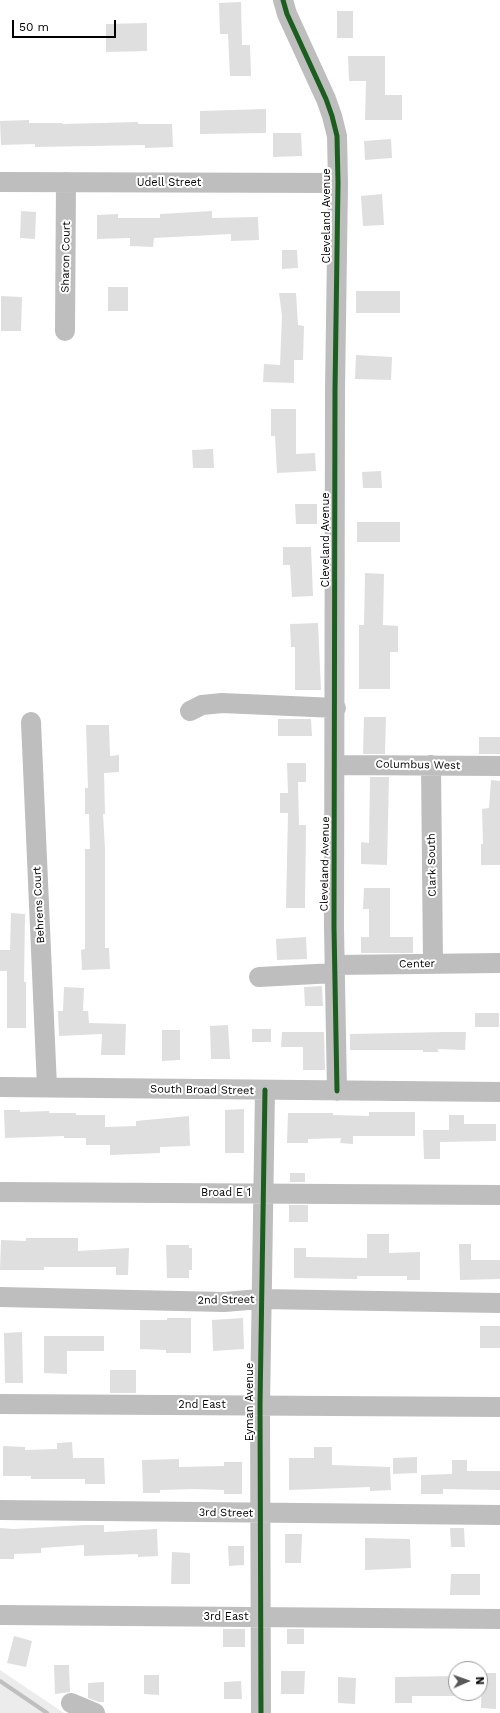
<!DOCTYPE html>
<style>
body{margin:0}
#map{position:relative;width:500px;height:1713px;overflow:hidden;background:#fff;font-family:"Work Sans",sans-serif}
canvas{display:block}
.north{position:absolute;left:448px;top:1661px;width:40px;height:40px;box-sizing:border-box;background:#fff;border:1px solid #999;border-radius:50%;rotate:88deg;font-size:11px;font-weight:700;line-height:16px;text-align:center;color:#000}
.north::after{content:'';display:block;margin:auto;width:14px;height:18px;background:#595959;clip-path:polygon(50% 0,100% 100%,50% 72%,0 100%)}
.scale{position:absolute;left:12px;top:20px;width:104px;height:18px;box-sizing:border-box;border:2px solid #000;border-top:0;padding-left:5px;font-size:12px;line-height:14px;white-space:nowrap;color:#000;-webkit-text-stroke:3px #fff;paint-order:stroke}
</style>
<div id="map">
<canvas width="500" height="1713"></canvas>
<div class="north">N</div>
<div class="scale">50 m</div>
</div>
<script>
const context = document.querySelector('canvas').getContext('2d');
context.lineJoin = 'round';
function paint(path, color) { context.fillStyle = color; context.fill(path, 'evenodd'); }
const poly = rows => new Path2D(rows.map(r => 'M' + r).join(''));
function strokePath(path, color, width, dash) { context.strokeStyle = color; context.lineWidth = width; context.lineCap = dash ? 'butt' : 'round'; context.setLineDash(dash || []); context.stroke(path); }
function write(font, color, halo, rows, align = 'center') {
  context.font = font + ' "Work Sans",sans-serif'; context.lineWidth = 4; context.setLineDash([]); context.textBaseline = 'middle'; context.strokeStyle = halo; context.fillStyle = color; for (const [text, x, y, turn = 0] of rows) {
    context.save(); context.translate(x, y); context.rotate((+turn || 0) * Math.PI / 180); context.textAlign = isNaN(turn) ? turn : align; if (halo) context.strokeText(text, 0, 0); context.fillText(text, 0, 0); context.restore();
  }
}
const green = poly([
 [0,1670,64,1713,0,1713]
]);
const stream = poly([
 [0,1681,47,1713]
]);
const building = poly([
 [241,2,242,45,250,45,251,76,230,76,228,34,220,34,219,3],
 [337,11,353,11,353,38,337,38],
 [147,23,147,51,106,52,106,24],
 [348,56,385,56,385,95,402,95,402,120,365,120,366,81,349,81],
 [266,109,266,133,200,134,200,111],
 [29,120,29,123,62,123,62,124,138,122,138,124,172,124,173,147,145,148,145,145,35,147,35,144,1,145,0,121],
 [273,133,301,133,302,156,273,157],
 [391,139,392,158,365,160,364,141],
 [382,194,384,225,363,226,361,196],
 [21,211,36,212,35,239,20,238],
 [212,211,212,218,258,217,259,240,231,241,231,234,154,238,153,247,130,246,130,238,97,239,97,215,118,214,118,218,160,218,160,214],
 [282,250,297,250,298,268,282,269],
 [108,287,128,287,128,311,108,311],
 [356,291,400,291,400,313,356,313],
 [279,293,296,293,298,325,304,326,303,360,294,360,294,383,263,382,264,364,280,365,282,316],
 [1,296,22,297,21,331,1,331],
 [356,355,392,357,391,380,355,379],
 [271,409,296,409,296,454,315,453,316,471,277,473,275,436,271,436],
 [213,449,214,468,193,468,192,450],
 [381,471,382,488,363,488,362,472],
 [295,504,317,504,317,524,296,524],
 [357,522,400,522,400,542,357,542],
 [283,547,311,547,313,596,292,597,290,565,283,565],
 [365,573,384,574,383,625,398,626,398,652,390,652,390,689,359,689,359,625,364,625],
 [318,623,321,690,295,690,295,647,291,647,290,624],
 [364,717,386,717,385,754,363,754],
 [278,719,311,719,312,736,278,736],
 [86,725,109,725,110,756,119,755,119,772,104,773,105,814,103,814,105,849,105,948,109,948,110,969,82,970,81,950,85,949,85,849,90,849,89,814,85,814,85,788,88,788],
 [479,737,500,737,500,754,479,754],
 [287,763,306,763,306,782,298,782,299,825,306,825,305,908,286,908,288,813,280,813,280,793,288,793],
 [370,777,389,777,387,865,361,864,361,842,369,843],
 [491,780,500,781,500,865,481,865,481,844,483,844,482,809,489,808],
 [364,888,390,888,390,937,413,937,413,953,361,953,361,937,369,937,369,909,363,909],
 [11,913,25,914,24,982,26,982,26,1028,7,1028,7,971,0,971,0,950,10,950],
 [306,937,307,959,277,960,276,939],
 [322,986,323,1006,305,1006,304,987],
 [64,987,84,988,83,1011,88,1011,89,1023,126,1024,125,1055,101,1055,102,1034,59,1036,58,1011,63,1011],
 [475,1013,499,1013,499,1027,475,1027],
 [228,1025,230,1059,211,1059,210,1026],
 [252,1029,271,1029,271,1042,252,1042],
 [162,1030,180,1030,180,1060,162,1061],
 [282,1032,324,1032,325,1070,303,1070,303,1047,281,1047],
 [446,1032,466,1032,465,1050,438,1049,438,1052,423,1052,423,1050,350,1050,350,1034],
 [244,1109,244,1153,225,1153,225,1110],
 [4,1110,20,1110,20,1112,49,1111,49,1113,76,1113,76,1115,105,1115,105,1127,136,1126,136,1121,189,1116,190,1146,160,1147,160,1153,110,1155,110,1145,86,1145,86,1138,64,1138,64,1136,5,1138],
 [369,1112,415,1112,415,1136,353,1136,353,1144,340,1143,341,1138,308,1139,308,1143,287,1143,288,1113,333,1113,333,1115,369,1116],
 [449,1115,464,1115,464,1124,496,1124,496,1141,440,1142,440,1159,424,1159,423,1130,449,1130],
 [290,1173,305,1173,305,1182,290,1182],
 [289,1205,308,1205,308,1222,289,1222],
 [367,1234,389,1234,389,1253,420,1252,420,1280,407,1280,407,1276,357,1276,357,1279,294,1278,294,1248,306,1248,306,1257,367,1258],
 [26,1238,78,1238,78,1251,129,1248,128,1275,116,1275,116,1267,44,1267,44,1270,0,1270,1,1240,26,1241],
 [459,1244,471,1244,471,1260,500,1260,500,1279,460,1280],
 [166,1245,189,1245,189,1248,192,1248,192,1270,189,1270,189,1278,167,1278],
 [167,1318,191,1318,191,1353,166,1353,166,1350,140,1349,140,1320,167,1320],
 [243,1318,244,1349,213,1351,212,1320],
 [480,1326,500,1326,500,1348,480,1348],
 [22,1332,23,1383,5,1383,4,1333],
 [44,1336,104,1336,104,1351,67,1351,67,1374,44,1373],
 [110,1370,136,1370,136,1393,110,1393],
 [72,1442,73,1458,104,1458,105,1484,85,1484,85,1479,31,1479,31,1476,3,1476,3,1446,25,1447,25,1450,57,1449,57,1443],
 [314,1447,332,1447,332,1465,390,1467,391,1490,370,1491,370,1487,289,1490,289,1458,314,1458],
 [417,1457,417,1473,393,1474,393,1458],
 [179,1459,179,1467,224,1466,224,1462,242,1462,242,1494,224,1494,224,1490,194,1489,160,1490,160,1493,143,1493,142,1460],
 [452,1460,467,1460,467,1471,500,1471,500,1490,443,1489,443,1494,421,1494,421,1475,452,1474],
 [85,1525,104,1525,104,1532,157,1529,158,1556,138,1557,138,1554,84,1556,84,1545,41,1548,41,1553,14,1554,14,1559,0,1559,0,1528,14,1529],
 [450,1528,464,1528,465,1547,451,1547],
 [285,1534,302,1534,301,1563,285,1563],
 [365,1538,410,1539,411,1568,365,1570],
 [228,1546,244,1546,244,1565,229,1566],
 [172,1552,190,1553,190,1584,171,1584],
 [451,1574,480,1574,480,1595,450,1595],
 [223,1629,245,1629,245,1647,223,1647],
 [287,1629,304,1629,304,1644,287,1644],
 [14,1636,32,1641,26,1667,7,1663],
 [54,1665,69,1665,70,1692,55,1694],
 [281,1671,305,1671,304,1694,281,1694],
 [482,1673,496,1673,496,1709,481,1708],
 [144,1675,159,1675,159,1695,144,1694],
 [456,1676,456,1696,412,1696,412,1703,395,1703,395,1677],
 [338,1677,356,1678,355,1704,338,1703],
 [241,1681,242,1699,224,1699,224,1682],
 [104,1682,104,1702,99,1702,88,1698,88,1683]
]);
const minor = poly([
 [283,0,287,14,326,99,332,116,337,136,338,183,335,390,334,927,337,1091],
 [0,182,338,183],
 [65,331,66,182],
 [190,711,202,705,222,703,336,708],
 [31,722,47,1087],
 [336,765,500,766],
 [431,765,433,964],
 [335,965,500,963],
 [259,977,335,973],
 [0,1087,500,1092],
 [0,1192,500,1195],
 [0,1297,224,1302,260,1299,500,1303],
 [0,1404,500,1407],
 [0,1510,500,1515],
 [0,1615,500,1619],
 [71,1703,95,1713],
 [261,1713,260,1405,265,1090]
]);
const cycleway = poly([
 [283,0,287,14,326,99,332,116,337,136,338,183,335,390,334,927,337,1091],
 [261,1713,260,1405,265,1090]
]);
const streetNames = [
 ["Udell Street",169,183],
 ["Cleveland Avenue",327,216,-90],
 ["Sharon Court",66,257,-89],
 ["Cleveland Avenue",326,540,-90],
 ["Columbus West",418,765,1],
 ["Cleveland Avenue",325,864,-89],
 ["Clark South",432,865,-91],
 ["Behrens Court",39,905,-93],
 ["Center",417,964,-1],
 ["South Broad Street",202,1090,1],
 ["Broad E 1",226,1193],
 ["2nd Street",226,1300,-1],
 ["Eyman Avenue",250,1402,-90],
 ["2nd East",202,1405],
 ["3rd Street",226,1513,1],
 ["3rd East",226,1617]
];
paint(green, '#ececec');
strokePath(stream, '#bfbfbf', 4);
paint(building, '#dfdfdf');
strokePath(minor, '#bebebe', 20);
strokePath(cycleway, '#1b5e20', 5);
write('11px', '#000', '#fff', streetNames);
</script>
